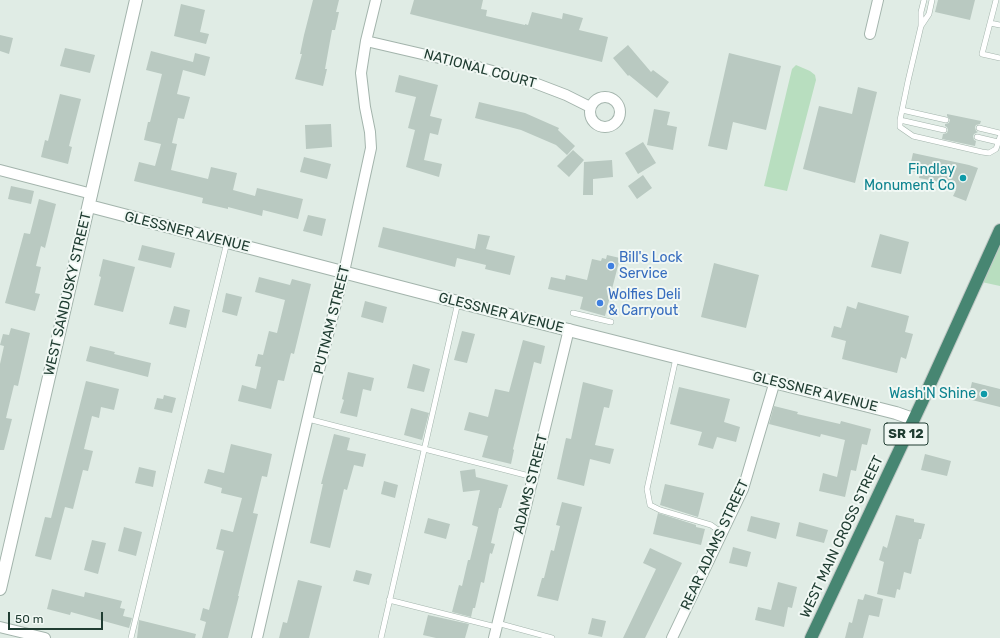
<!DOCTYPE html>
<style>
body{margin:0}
#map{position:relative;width:1000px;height:638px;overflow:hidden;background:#e0ece5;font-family:Rubik,sans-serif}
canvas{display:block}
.scale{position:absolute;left:8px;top:612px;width:95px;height:18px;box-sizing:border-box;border:2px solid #203d32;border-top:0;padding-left:5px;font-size:12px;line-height:14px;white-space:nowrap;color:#203d32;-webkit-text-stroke:3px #f1f8f4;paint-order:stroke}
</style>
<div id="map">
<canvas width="1000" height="638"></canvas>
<div class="scale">50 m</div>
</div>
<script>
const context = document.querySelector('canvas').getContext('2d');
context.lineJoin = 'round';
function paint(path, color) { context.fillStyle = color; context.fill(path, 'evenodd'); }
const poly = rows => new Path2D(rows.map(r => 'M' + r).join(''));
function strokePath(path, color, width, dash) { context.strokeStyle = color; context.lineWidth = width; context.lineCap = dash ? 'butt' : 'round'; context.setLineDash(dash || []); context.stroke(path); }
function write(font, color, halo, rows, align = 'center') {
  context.font = font + ' Rubik,sans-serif'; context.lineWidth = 4; context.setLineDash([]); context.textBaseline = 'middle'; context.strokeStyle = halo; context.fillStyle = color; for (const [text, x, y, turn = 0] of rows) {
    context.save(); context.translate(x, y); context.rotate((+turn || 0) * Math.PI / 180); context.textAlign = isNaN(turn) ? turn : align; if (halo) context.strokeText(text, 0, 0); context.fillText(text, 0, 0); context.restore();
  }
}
const green = poly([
 [796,65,810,71,815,75,816,80,787,191,764,186,792,69],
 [1000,230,1000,286,977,281]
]);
const building = poly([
 [313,0,339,0,336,12,339,12,335,30,332,30,325,69,327,69,323,86,295,79,302,54,300,54,304,35],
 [414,0,483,0,481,9,487,10,486,16,525,25,525,24,528,25,532,12,562,19,563,13,583,18,579,30,608,37,602,62,410,14],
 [938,0,975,0,970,20,935,12],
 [181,4,205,10,200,32,209,34,206,44,174,36],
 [0,35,13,38,9,54,0,51],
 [628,45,651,72,653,70,669,82,657,98,629,75,628,76,613,58],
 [65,48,95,55,90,73,60,66],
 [151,51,193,62,195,53,210,57,205,76,183,70,177,94,190,97,184,119,178,118,172,143,177,144,171,170,208,179,211,167,237,173,233,190,255,196,257,188,303,199,298,219,263,210,262,216,228,207,228,209,202,203,203,198,134,181,139,162,155,166,161,144,144,140,148,122,150,122,162,74,146,70],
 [729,53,781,66,766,130,733,122,727,150,708,146],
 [399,75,438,85,430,116,442,119,438,135,430,133,424,160,442,164,439,177,406,167,415,130,408,128,416,97,395,92],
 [858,87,877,92,855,183,803,169,819,106,852,114],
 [60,94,81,99,69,146,72,147,68,164,41,157,45,140,48,141],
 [479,102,525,113,559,128,558,130,575,146,567,155,556,145,521,130,475,118],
 [654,109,670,112,667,125,677,127,673,150,647,145],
 [947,114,981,121,980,124,976,125,975,127,976,131,978,132,974,134,973,136,974,140,976,141,975,146,942,139,943,134,947,133,948,130,947,127,945,126,945,124,949,123,950,120,947,116],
 [331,124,332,147,306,149,305,125],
 [643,142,656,163,638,174,625,153],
 [573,150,584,160,569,177,557,166],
 [913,153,969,165,978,168,966,201,953,196,956,190,949,187,950,184,919,178,920,173,909,171],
 [304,157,331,164,327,179,300,172],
 [612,160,613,177,593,179,593,195,583,195,584,162],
 [643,175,652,188,637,199,628,186],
 [11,186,34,191,31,204,8,199],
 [39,199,56,204,45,248,41,246,36,266,41,267,35,293,40,294,35,311,5,303,24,233,30,234],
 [308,215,326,219,322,236,303,231],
 [383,227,475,249,478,234,490,236,486,249,515,256,510,275,485,269,486,265,457,258,455,267,378,247],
 [880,234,909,242,901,274,871,267],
 [142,245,175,253,171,268,138,260],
 [607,255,620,258,605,316,580,309,583,297,548,289,551,277,565,280,566,275,587,280,592,259,601,261,602,258,606,259],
 [103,259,135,267,123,312,94,305,101,277,99,276],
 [714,263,759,275,746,328,701,317],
 [259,277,290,285,292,279,311,284,294,354,291,353,284,381,278,380,271,409,238,401,242,385,256,389,261,367,255,366,258,354,263,355,269,331,277,333,285,300,255,292],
 [226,293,242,297,237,316,222,312],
 [365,301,387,307,383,323,361,317],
 [858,302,909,316,905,332,913,334,906,359,901,357,897,373,842,359,846,341,831,337,834,326,841,328,847,306,856,309],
 [174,306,190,310,186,328,169,324],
 [11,328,30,333,18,386,14,385,6,418,12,419,4,450,0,450,0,364,4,346,0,345,3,334,9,335],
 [462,331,475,334,467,363,454,360],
 [523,340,545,346,541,364,534,362,513,449,514,450,511,464,482,457,488,436,464,430,469,412,488,417,495,389,509,392],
 [90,346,115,352,114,354,151,363,148,377,86,361],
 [413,364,430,369,424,392,407,388],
 [348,372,374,378,371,391,363,389,357,417,340,413,344,400,342,399],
 [86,381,119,389,114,410,101,407,99,418,92,416,84,449,93,451,88,471,83,470,73,509,65,507,51,560,35,556,45,517,51,518],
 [583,382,613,390,609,408,604,407,595,445,614,449,610,464,590,459,584,486,557,479,566,438,571,439],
 [972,382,1000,389,1000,407,968,399],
 [679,387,730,399,724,422,740,427,736,442,717,437,713,449,698,445,702,432,670,424],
 [164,395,176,398,172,413,154,409,157,398,163,399],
 [774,406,798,412,797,414,840,424,841,421,871,429,867,445,862,444,856,471,851,470,845,497,819,491,823,473,837,477,845,440,821,434,820,437,769,424],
 [411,408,429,413,422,440,404,435],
 [334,434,350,438,347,450,366,454,363,467,354,465,347,490,344,489,330,548,310,543,323,484,321,484],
 [231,444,272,454,267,477,262,476,253,513,258,514,238,596,239,596,228,638,202,638,206,622,200,620,203,608,209,610,224,551,216,549,221,529,233,532,242,498,221,493,222,488,204,483,208,469,224,473],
 [925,454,951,461,947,476,921,470],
 [139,467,156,471,153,487,135,483],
 [475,469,476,477,508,485,501,508,499,508,491,543,495,544,492,554,490,553,484,583,481,582,475,608,473,608,471,617,452,612,459,585,462,586,468,560,470,560,478,527,472,525,480,490,463,492,460,471],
 [384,481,398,485,395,498,381,494],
 [665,484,704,493,698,517,660,505],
 [562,502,582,507,558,601,537,596,542,578,544,578,551,550,554,551,560,526,556,525],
 [658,513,696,525,696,527,705,529,701,545,653,534],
 [896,515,914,519,914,522,925,524,921,539,919,539,911,574,904,572,900,590,897,589,895,598,877,594,884,562,879,560,883,546,887,548],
 [751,516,780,523,776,539,747,531],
 [428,518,450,524,446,539,424,533],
 [799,522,828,530,824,543,796,536],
 [124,527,142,532,136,556,118,551],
 [92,540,106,543,98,574,84,570],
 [733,547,751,552,747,567,729,563],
 [650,548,682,563,645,638,623,638,656,569,643,563],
 [356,570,372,574,369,585,353,581],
 [298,580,322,586,309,638,279,638,283,622,287,623],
 [778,582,797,587,792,608,788,607,784,627,755,620,758,607,771,610],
 [52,589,84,597,85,592,122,601,120,608,125,609,123,616,132,618,129,628,71,612,70,615,47,609],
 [865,594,883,599,879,617,869,615,863,638,845,638,849,622,852,623,858,599,863,600],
 [428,615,469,624,465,638,436,638,423,635],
 [592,618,606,621,602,637,588,634],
 [139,620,196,634,195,638,137,638]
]);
const service = poly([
 [924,0,921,12,921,26,908,81,900,120,900,127,913,136,982,152,989,153,996,149,1000,137],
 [996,0,982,54,1000,58],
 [990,23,1000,25],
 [921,26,929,14,932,0],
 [902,110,946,120],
 [900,120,944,130],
 [979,128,1000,133],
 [977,137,998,142],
 [573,313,611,322],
 [676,358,647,489,650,505,660,510,711,525,722,533],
 [308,419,533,477],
 [389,600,496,627],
 [497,623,552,638],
 [131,638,227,242],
 [381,638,458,302]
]);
const minor = poly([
 [870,34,878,0],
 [366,41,478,67,532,82,566,95,590,107],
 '590 112a15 15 0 1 1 30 0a15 15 0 1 1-30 0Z',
 [0,170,92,194],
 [0,627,45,638],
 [257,638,316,382,344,272,371,148,370,132,365,107,361,73,366,41,376,0],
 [494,638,569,329],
 [672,638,743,489,775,381]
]);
const tertiary = poly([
 [89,206,458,302,896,413,913,419],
 [0,589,136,0]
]);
const trunk = poly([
 [811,638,922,402,1000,230]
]);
const markers = [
 [963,178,4,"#0f9aa8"],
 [611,266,4,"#3f7fe0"],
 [600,303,4,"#3f7fe0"],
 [984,394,4,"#0f9aa8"]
];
const shields = [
 [906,434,44]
];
const shieldNames = [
 ["SR 12",906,434]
];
const streetNames = [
 ["NATIONAL COURT",480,69,15],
 ["GLESSNER AVENUE",187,232,14],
 ["WEST SANDUSKY STREET",68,294,-77],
 ["GLESSNER AVENUE",501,313,14],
 ["PUTNAM STREET",332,320,-76],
 ["GLESSNER AVENUE",815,392,14],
 ["ADAMS STREET",531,484,-76],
 ["WEST MAIN CROSS STREET",842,537,-65],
 ["REAR ADAMS STREET",715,545,-65]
];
const cultureNames = [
 ["Findlay",955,170],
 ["Monument Co",955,186],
 ["Wash'N Shine",976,394]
];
const shopNames = [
 ["Bill's Lock",619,258],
 ["Service",619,274],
 ["Wolfies Deli",608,295],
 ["& Carryout",608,311]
];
paint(green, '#b8debf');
paint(building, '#b9c9c1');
strokePath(service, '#a3b4ac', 6);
strokePath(minor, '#a3b4ac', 12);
strokePath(tertiary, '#a3b4ac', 14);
strokePath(trunk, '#c1c9c6', 14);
strokePath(service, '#fff', 5);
strokePath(minor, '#fff', 10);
strokePath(tertiary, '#fff', 12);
strokePath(trunk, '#478672', 12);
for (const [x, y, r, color] of markers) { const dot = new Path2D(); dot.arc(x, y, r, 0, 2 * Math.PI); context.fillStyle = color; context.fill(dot); strokePath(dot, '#f1f8f4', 1.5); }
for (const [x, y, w] of shields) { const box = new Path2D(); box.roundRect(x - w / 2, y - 11, w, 22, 3); context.fillStyle = '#f1f8f4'; context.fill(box); strokePath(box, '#203d32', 1); }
write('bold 13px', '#203d32', null, shieldNames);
write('14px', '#203d32', '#f1f8f4', streetNames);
write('14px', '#0d838f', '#f1f8f4', cultureNames, 'right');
write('14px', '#366cbe', '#f1f8f4', shopNames, 'left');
</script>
